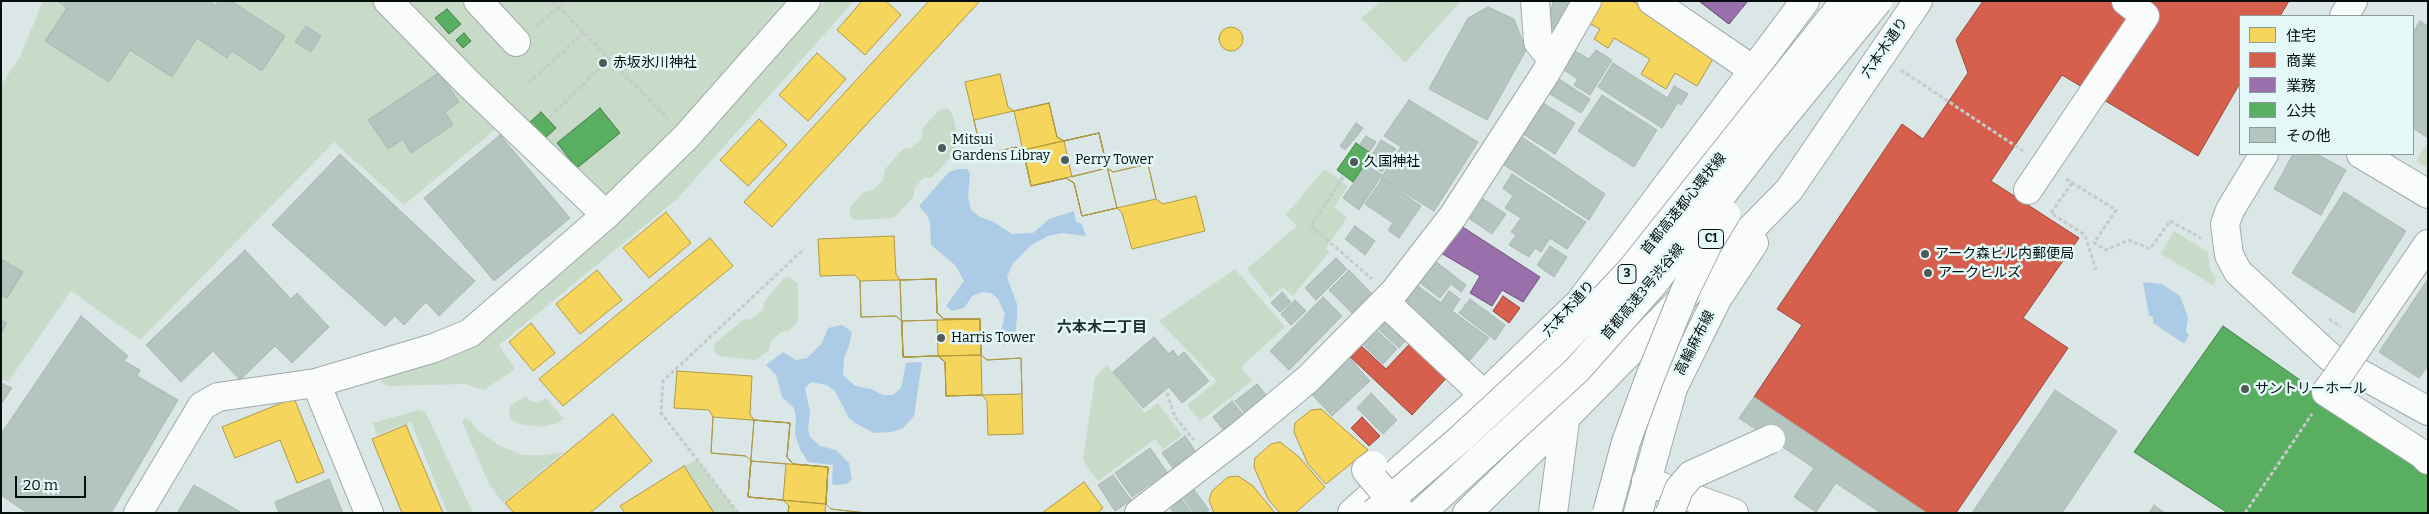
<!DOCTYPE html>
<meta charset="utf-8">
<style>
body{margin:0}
#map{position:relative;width:2429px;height:514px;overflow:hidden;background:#dbe6e6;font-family:Bitter,"Noto Sans JP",serif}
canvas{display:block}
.frame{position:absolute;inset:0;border:2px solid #070e0e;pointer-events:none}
.legend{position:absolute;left:2239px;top:15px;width:175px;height:140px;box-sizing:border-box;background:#e3f8f7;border:1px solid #8b9a9a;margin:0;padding:6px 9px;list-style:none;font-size:15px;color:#070e0e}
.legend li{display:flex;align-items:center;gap:10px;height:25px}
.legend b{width:25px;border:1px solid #8b9a9a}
.scale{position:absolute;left:15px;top:476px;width:71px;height:22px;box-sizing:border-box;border:2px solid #070e0e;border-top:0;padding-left:6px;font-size:15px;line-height:18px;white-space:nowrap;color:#070e0e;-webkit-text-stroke:4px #e3f8f7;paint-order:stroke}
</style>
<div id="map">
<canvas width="2429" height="514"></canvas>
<div class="frame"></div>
<ul class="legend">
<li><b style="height:14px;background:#f6d55c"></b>住宅</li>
<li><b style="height:14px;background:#d6604d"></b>商業</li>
<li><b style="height:14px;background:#9970ab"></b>業務</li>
<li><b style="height:14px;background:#5aae61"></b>公共</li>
<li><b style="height:14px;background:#b4c4bf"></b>その他</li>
</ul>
<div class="scale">20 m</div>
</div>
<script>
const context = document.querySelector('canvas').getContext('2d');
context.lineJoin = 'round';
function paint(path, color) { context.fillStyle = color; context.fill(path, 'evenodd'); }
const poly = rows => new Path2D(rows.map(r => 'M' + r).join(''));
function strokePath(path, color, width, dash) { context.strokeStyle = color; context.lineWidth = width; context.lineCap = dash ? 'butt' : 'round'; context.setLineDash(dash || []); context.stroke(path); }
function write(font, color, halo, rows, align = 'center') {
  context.font = font + ' Bitter,"Noto Sans JP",serif'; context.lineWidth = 5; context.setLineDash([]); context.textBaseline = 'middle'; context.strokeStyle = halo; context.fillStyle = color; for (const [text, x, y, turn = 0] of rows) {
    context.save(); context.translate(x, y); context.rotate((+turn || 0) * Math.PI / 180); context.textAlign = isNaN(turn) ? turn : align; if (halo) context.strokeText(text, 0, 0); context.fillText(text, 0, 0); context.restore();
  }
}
const green = poly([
 [43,1,376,1,497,128,404,205,334,142,140,340,71,291,8,382,1,379,1,85,20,57],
 [407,1,795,1,605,205],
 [825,1,854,1,677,199,499,345,515,369,484,390,465,384,388,386,381,382,384,377,484,338],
 [1382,1,1461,1,1405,63,1361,18],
 [947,108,952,113,960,144,958,150,932,177,923,178,914,188,914,196,894,218,855,220,851,218,849,209,864,192,873,190,883,180,885,169,903,149,911,148,922,138,923,128,939,110],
 [2428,141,2428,168,2416,161],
 [1324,169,1348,186,1334,207,1347,218,1326,248,1329,252,1293,296,1283,287,1270,298,1247,269,1297,226,1286,215],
 [2174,231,2208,252,2210,269,2216,279,2213,285,2161,254],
 [1235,269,1285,327,1244,364,1243,370,1252,381,1200,421,1187,405,1217,381,1159,321],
 [788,277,798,283,798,321,789,331,781,332,771,341,769,350,755,360,720,356,716,353,713,347,715,343,743,320,751,319,763,310,764,302,784,278],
 [1107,365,1145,413,1158,403,1182,435,1163,449,1155,439,1098,481,1083,460,1095,378],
 [526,396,530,401,538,403,546,398,564,419,554,424,540,427,520,424,510,419,509,411,511,405],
 [419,410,426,413,473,513,448,513,411,422,377,435,373,423],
 [464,418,470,420,476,429,498,445,522,455,544,455,564,452,503,503,489,484,482,468,462,421],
 [697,460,738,513,714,513,684,466]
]);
const water = poly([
 [958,169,967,169,970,174,968,197,971,210,980,217,994,222,1012,234,1033,233,1049,219,1074,211,1076,222,1082,224,1086,236,1062,233,1048,236,1031,245,1012,265,1007,277,1017,304,1017,317,1015,336,1010,344,1004,345,999,340,1005,314,998,299,991,293,982,292,972,296,964,308,952,311,946,306,964,281,955,265,931,245,930,223,927,215,919,206,949,172],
 [2143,282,2162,284,2180,296,2188,317,2186,332,2189,334,2185,343,2183,343,2153,323,2153,317,2149,315],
 [842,325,852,332,849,346,844,358,843,375,855,386,871,389,883,395,893,395,901,388,906,363,922,362,914,416,903,428,892,432,874,433,855,423,849,418,835,391,827,385,811,382,805,388,810,412,808,430,810,437,820,446,836,450,849,463,852,479,847,484,836,485,832,484,833,465,808,462,800,449,795,434,796,417,794,408,782,397,776,375,766,365,783,352,796,360,807,358,822,343,828,328]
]);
const homes = poly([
 [862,1,886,1,901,15,865,55,837,30,862,1],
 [929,1,980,1,772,227,744,202,929,1],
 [1599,1,1632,1,1717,52,1697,86,1675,73,1666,89,1641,74,1650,59,1614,38,1608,48,1594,39,1600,29,1587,22,1599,1],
 '1219 39a12 12 0 1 1 24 0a12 12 0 1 1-24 0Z',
 [817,53,846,79,808,121,779,95,817,53],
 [1000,74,1008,107,1014,111,1049,103,1057,137,1064,141,1099,133,1107,168,1113,172,1148,164,1156,199,1163,204,1196,196,1205,231,1132,249,1122,213,1117,208,1082,216,1074,183,1066,178,1031,186,1023,150,1016,147,982,155,965,82,1000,74],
 [1049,103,1057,137,1064,141,1099,133,1107,168,1113,172,1148,164,1156,199,1082,216,1074,183,1066,178,1031,186,1023,150,1016,147,982,155,974,120,1049,103],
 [1049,103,1057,137,1064,141,1099,133,1117,208,1082,216,1074,183,1066,178,1031,186,1014,111,1049,103],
 [759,119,787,145,748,186,720,160,759,119],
 [1099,133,1107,168,1031,186,1023,150,1099,133],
 [1099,133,1117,208,1082,216,1074,183,1066,178,1031,186,1023,150,1099,133],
 [1099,133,1107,168,1072,177,1064,141,1099,133],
 [666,212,691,243,649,278,623,248,666,212],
 [894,236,896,274,900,280,936,279,937,313,944,319,980,319,981,355,987,360,1021,358,1023,434,988,435,987,401,982,395,946,396,945,362,938,356,903,357,902,321,896,316,861,317,860,281,855,275,820,276,818,239,894,236],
 [710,238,733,266,563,406,539,379,710,238],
 [597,270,622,300,580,334,556,304,597,270],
 [936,279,937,313,944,319,980,319,981,355,987,360,1021,358,1022,394,946,396,945,362,938,356,903,357,902,321,896,316,861,317,860,281,936,279],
 [936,279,937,313,944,319,980,319,982,395,946,396,945,362,938,356,903,357,900,280,936,279],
 [936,279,937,313,944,319,980,319,981,355,903,357,900,280,936,279],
 [980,319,981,355,903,357,902,321,980,319],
 [937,320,938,356,903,357,902,321,937,320],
 [531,323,555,353,533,371,509,342,531,323],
 [677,371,752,376,750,414,754,420,790,423,787,457,793,464,828,467,826,504,831,509,866,513,788,513,789,506,783,500,748,497,751,461,746,456,711,453,713,417,709,410,674,408,677,371],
 [294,398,324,472,297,483,280,440,235,458,222,427,294,398],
 [1321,409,1368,450,1326,484,1308,464,1294,432,1295,423,1311,410,1321,409],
 [613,414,652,461,590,513,514,513,505,503,613,414],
 [713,417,790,423,787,457,793,464,828,467,826,504,831,509,866,513,788,513,789,506,783,500,748,497,751,461,746,456,711,453,713,417],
 [754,420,790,423,787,457,793,464,828,467,825,513,788,513,789,506,783,500,748,497,754,420],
 [754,420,790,423,787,457,793,464,828,467,826,504,748,497,754,420],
 [406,425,443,513,402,513,372,439,406,425],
 [1280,442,1299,457,1325,487,1295,513,1280,513,1268,499,1254,467,1255,458,1271,444,1280,442],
 [751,461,828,467,826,504,748,497,751,461],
 [751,461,786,464,783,500,748,497,751,461],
 [684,466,714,513,625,513,620,506,684,466],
 [1238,476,1253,486,1275,513,1214,513,1209,500,1212,491,1228,477,1238,476],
 [1084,482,1103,508,1097,513,1042,513,1084,482]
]);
const shops = poly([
 [1699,1,1746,1,1729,24,1699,1],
 [1983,1,2289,1,2280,16,2240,16,2240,83,2198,156,2062,75,1991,181,2079,238,2023,318,2068,348,1956,513,1927,513,1754,397,1802,325,1777,309,1902,124,1923,139,1968,73,1956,40,1983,1],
 [1503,296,1520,308,1509,323,1493,311,1503,296],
 [1417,336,1454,370,1412,415,1346,353,1357,342,1386,369,1417,336],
 [1362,417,1380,436,1369,446,1351,428,1362,417]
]);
const offices = poly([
 [1699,1,1748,1,1729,24,1699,1],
 [1458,224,1540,277,1523,302,1502,290,1492,306,1470,293,1480,276,1441,253,1458,224]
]);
const public = poly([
 [447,9,461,24,449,34,435,18,447,9],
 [464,33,471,41,463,48,456,40,464,33],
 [600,108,620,133,577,168,557,143,600,108],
 [541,112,556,128,544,139,529,123,541,112],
 [1356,143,1372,154,1353,182,1337,170,1356,143],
 [2223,326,2414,460,2428,477,2428,513,2228,513,2134,452,2223,326]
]);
const building = poly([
 [209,1,216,6,219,1,231,1,285,36,262,71,232,51,227,58,197,38,172,77,130,50,109,82,45,41,67,8,58,1,209,1],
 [1553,1,1577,1,1563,33,1548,27,1553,1],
 [1488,7,1514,19,1526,50,1487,120,1429,89,1468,18,1488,7],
 [2420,21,2428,26,2428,138,2413,128,2413,32,2420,21],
 [306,26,321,36,311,52,295,42,306,26],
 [1596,50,1612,60,1590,95,1574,85,1578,79,1564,70,1575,51,1589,59,1596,50],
 [1613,63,1677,104,1662,128,1598,87,1613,63],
 [439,73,459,102,445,112,453,125,411,153,403,139,388,149,368,120,439,73],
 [1554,76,1590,99,1581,113,1545,91,1554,76],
 [1674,86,1688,94,1681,105,1668,97,1674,86],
 [1602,95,1657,130,1634,167,1578,131,1602,95],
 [1409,100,1478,142,1434,211,1381,178,1401,147,1384,136,1409,100],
 [1543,103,1575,123,1555,154,1523,134,1543,103],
 [1356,123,1363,128,1353,141,1346,137,1356,123],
 [500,135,570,218,494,281,424,198,500,135],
 [1519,135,1605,194,1589,220,1501,163,1519,135],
 [1366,136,1376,142,1370,151,1360,144,1366,136],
 [1346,138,1352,142,1345,150,1340,146,1346,138],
 [1381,140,1396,149,1382,172,1367,163,1381,140],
 [340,154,475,281,439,316,426,302,404,325,395,316,385,326,272,225,340,154],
 [2293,154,2317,154,2346,170,2321,215,2274,189,2293,154],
 [1366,165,1382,175,1359,210,1343,198,1366,165],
 [1512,174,1586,222,1567,249,1550,238,1541,252,1535,248,1529,257,1509,245,1516,235,1511,232,1521,218,1505,208,1513,196,1503,188,1512,174],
 [1382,179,1421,206,1399,238,1388,230,1393,223,1365,204,1382,179],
 [2344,192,2406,231,2354,313,2292,273,2344,192],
 [1483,199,1506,214,1492,234,1470,219,1483,199],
 [1355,226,1375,241,1365,255,1345,239,1355,226],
 [1550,246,1567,257,1554,277,1537,265,1550,246],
 [245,250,291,299,297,293,329,327,292,363,275,346,240,380,213,351,181,382,146,345,245,250],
 [1336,258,1347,269,1316,300,1305,288,1336,258],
 [1,259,23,272,7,298,1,295,1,259],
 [1435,261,1466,285,1461,292,1451,284,1440,298,1419,282,1435,261],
 [1349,270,1376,298,1356,317,1329,290,1349,270],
 [2428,279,2428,366,2419,378,2379,352,2428,279],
 [1414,283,1441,303,1449,291,1460,299,1452,311,1489,338,1469,361,1399,302,1414,283],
 [1282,292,1291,302,1280,312,1271,303,1282,292],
 [1323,297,1342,316,1289,370,1270,351,1323,297],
 [1470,299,1505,325,1495,340,1459,313,1470,299],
 [1295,300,1306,311,1291,325,1281,314,1295,300],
 [1385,314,1409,337,1399,348,1374,325,1385,314],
 [81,316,128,356,124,361,140,370,137,376,178,400,111,513,27,513,1,495,1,434,81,316],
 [1,320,7,323,1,334,1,320],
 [1373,327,1397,349,1383,364,1360,342,1373,327],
 [1154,337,1169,354,1173,350,1178,357,1184,352,1209,381,1182,403,1169,387,1143,408,1113,372,1154,337],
 [1346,354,1370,381,1332,416,1307,389,1346,354],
 [1,383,12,388,1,404,1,383],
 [1257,384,1270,400,1248,417,1235,401,1257,384],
 [2055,390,2117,431,2062,513,1972,513,2055,390],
 [1371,393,1397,420,1383,434,1357,408,1371,393],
 [1754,397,1927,513,1881,513,1836,483,1816,512,1794,497,1814,468,1739,418,1754,397],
 [1232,401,1245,417,1225,432,1213,417,1232,401],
 [1185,436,1198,455,1176,472,1162,453,1185,436],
 [1150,448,1167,472,1132,497,1115,473,1150,448],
 [1113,475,1131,500,1115,511,1098,485,1113,475],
 [329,479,343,513,279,513,275,502,329,479],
 [1189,483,1209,510,1205,513,1194,513,1178,491,1189,483],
 [194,485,242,513,177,513,194,485],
 [1176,492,1192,513,1174,513,1165,501,1176,492],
 [2154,505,2165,513,2149,513,2154,505]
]);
const path = poly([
 [553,1,668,119],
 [536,26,566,1],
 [1901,70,2023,151],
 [528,83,584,33],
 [550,117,609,59],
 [1343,177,1311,226,1372,279],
 [2066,179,2116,210,2094,243,2106,250,2129,240,2150,249,2170,221,2201,238],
 [2072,183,2051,213,2085,235,2096,270],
 [2329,319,2341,327],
 [1167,393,1175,417,1194,440],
 [738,513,661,413,663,381,804,249],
 [2245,513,2312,414]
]);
const minor = poly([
 [388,1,467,82,606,215],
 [478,1,516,42],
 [1535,1,1538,42,1553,60],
 [1652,1,1752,69],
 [2344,16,2353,1],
 [2264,154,2230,210,2225,224,2229,255,2238,272,2330,357,2428,411],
 [2361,154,2428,194],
 [2028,190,2145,16,2126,1],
 [1385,302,1484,395],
 [2359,345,2428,244],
 [2335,380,2326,392,2422,454,2428,460],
 [316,383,369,513],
 [1646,481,1734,513],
 [138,513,202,406,218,397,316,383,434,348,470,333,606,215,686,137,806,1],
 [1139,513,1242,434,1308,379,1395,291,1453,216,1545,74,1587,1]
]);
const major = poly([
 [1352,513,1484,395,1580,302,1805,1],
 [1467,513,1565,418,1789,190,1918,1],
 [1553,513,1579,313],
 [1638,513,1673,388,1717,299,1754,243]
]);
const minorBridge = poly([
 [2335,380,2359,345],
 [1373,465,1366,470,1402,513],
 [1670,513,1679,489,1691,475,1771,439]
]);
const highwayBridge = poly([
 [1374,513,1459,440,1555,351,1631,270,1845,1],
 [1421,513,1577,370,1654,283,1766,138,1878,1],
 [1607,513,1626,442,1650,377,1685,291,1708,244,1726,214]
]);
const markers = [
 [603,63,5,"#515a5a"],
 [942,148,5,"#515a5a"],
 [1065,160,5,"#515a5a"],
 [1354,162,5,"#515a5a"],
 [1925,254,5,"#515a5a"],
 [1928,273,5,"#515a5a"],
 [941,338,5,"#515a5a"],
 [2245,389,5,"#515a5a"]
];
const shields = [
 [1711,239,25],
 [1627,274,18]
];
const shieldNames = [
 ["C1",1711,239],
 ["3",1627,274]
];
const streetNames = [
 ["六本木通り",1885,48,-55],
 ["首都高速都心環状線",1684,204,-51],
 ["首都高速3号渋谷線",1643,292,-50],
 ["六本木通り",1569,309,-48],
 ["高輪麻布線",1695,343,-63]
];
const poiNames = [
 ["赤坂氷川神社",613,63],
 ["Mitsui",952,140],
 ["Gardens Libray",952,156],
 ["Perry Tower",1075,160],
 ["久国神社",1364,162],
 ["アーク森ビル内郵便局",1935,254],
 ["アークヒルズ",1938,273],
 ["Harris Tower",951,338],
 ["サントリーホール",2255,389]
];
const neighbourhoodNames = [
 ["六本木二丁目",1102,328]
];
paint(green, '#c8dac8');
paint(water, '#accbe7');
paint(homes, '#f6d55c');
strokePath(homes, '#ae9945', 1);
paint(shops, '#d6604d');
strokePath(shops, '#98473a', 1);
paint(offices, '#9970ab');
strokePath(offices, '#6d537c', 1);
paint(public, '#5aae61');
strokePath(public, '#417e48', 1);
paint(building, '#b4c4bf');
strokePath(building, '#adb5b3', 1);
strokePath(minor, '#a1aaa9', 30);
strokePath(major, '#a1aaa9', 30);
strokePath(path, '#c7caca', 3, [4, 2.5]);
strokePath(minor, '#fafbfb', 28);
strokePath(major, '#fafbfb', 28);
strokePath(minorBridge, '#a1aaa9', 30, []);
strokePath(highwayBridge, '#a1aaa9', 30, []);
strokePath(minorBridge, '#fafbfb', 28);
strokePath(highwayBridge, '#fafbfb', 28);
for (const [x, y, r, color] of markers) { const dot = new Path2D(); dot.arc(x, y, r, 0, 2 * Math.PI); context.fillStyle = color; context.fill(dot); strokePath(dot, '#e3f8f7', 2); }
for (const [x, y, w] of shields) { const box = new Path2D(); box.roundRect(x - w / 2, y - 9.5, w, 19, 4); context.fillStyle = '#e3f8f7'; context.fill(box); strokePath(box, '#070e0e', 1); }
write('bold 12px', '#070e0e', null, shieldNames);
write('14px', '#070e0e', '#e3f8f7', streetNames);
write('14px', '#070e0e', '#e3f8f7', poiNames, 'left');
write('bold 15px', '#1e2f2e', '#e3f8f7', neighbourhoodNames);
</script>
